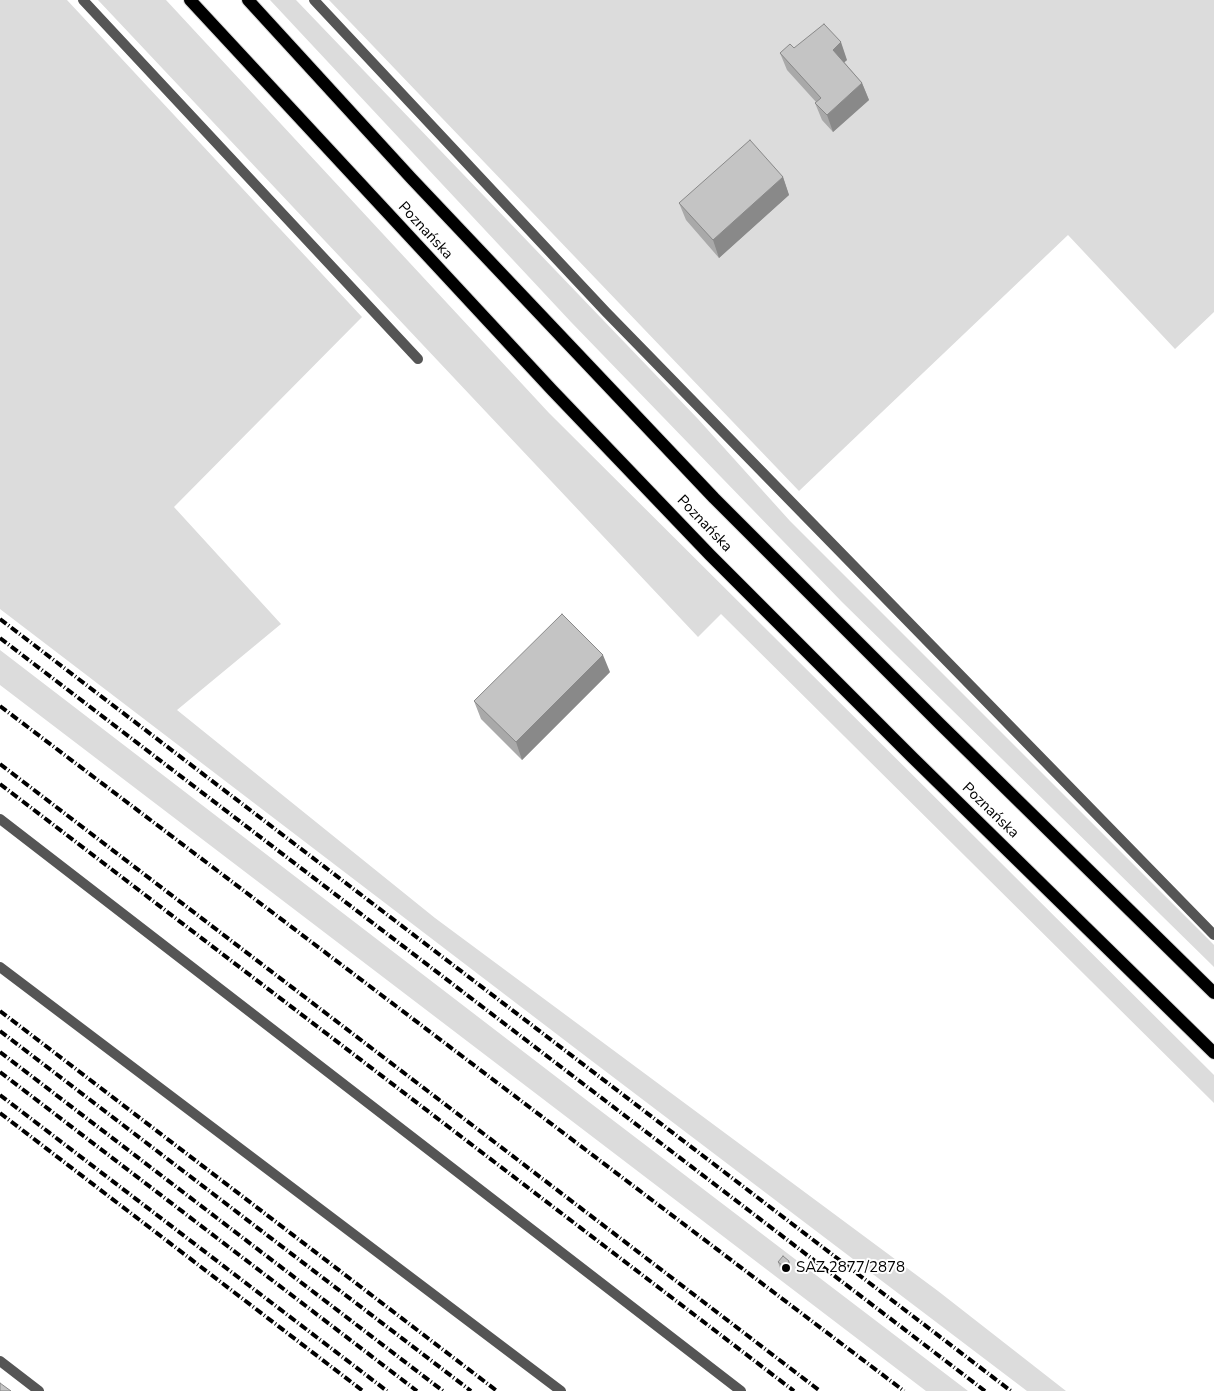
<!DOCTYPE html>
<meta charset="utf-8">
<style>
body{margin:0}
canvas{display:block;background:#fff}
</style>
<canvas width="1214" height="1391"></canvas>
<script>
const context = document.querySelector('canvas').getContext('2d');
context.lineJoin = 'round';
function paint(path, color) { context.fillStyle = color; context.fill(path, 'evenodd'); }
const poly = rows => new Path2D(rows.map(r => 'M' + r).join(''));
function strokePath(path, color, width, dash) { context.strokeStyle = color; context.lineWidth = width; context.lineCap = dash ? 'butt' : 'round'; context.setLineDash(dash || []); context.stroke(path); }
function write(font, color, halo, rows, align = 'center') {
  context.font = font + ' "Nunito Sans",sans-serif'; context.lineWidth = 4; context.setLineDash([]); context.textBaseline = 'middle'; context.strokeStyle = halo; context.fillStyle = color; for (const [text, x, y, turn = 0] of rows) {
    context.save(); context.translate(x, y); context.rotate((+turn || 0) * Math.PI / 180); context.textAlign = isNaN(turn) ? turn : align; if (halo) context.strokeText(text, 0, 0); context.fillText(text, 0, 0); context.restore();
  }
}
const green = poly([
 [0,0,67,0,362,317,174,507,281,624,177,710,435,918,938,1291,1066,1391,1027,1391,588,1058,0,609],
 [98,0,166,0,549,413,1214,1075,1214,1103,721,614,698,637],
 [270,0,296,0,698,419,790,521,1214,945,1214,967,842,602,571,322],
 [329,0,1214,0,1214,312,1175,349,1068,235,799,491],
 [0,650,589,1102,968,1391,926,1391,0,685]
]);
const service = poly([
 [314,0,606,312,1214,935],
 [0,819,741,1391],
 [0,967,561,1391],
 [0,1361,39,1391]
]);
const minor = poly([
 [83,0,418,359]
]);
const primary = poly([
 [190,0,552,390,710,555,913,758,1214,1053],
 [248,0,411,178,714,498,940,724,1214,993]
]);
const rail = poly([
 [0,619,1011,1391],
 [0,638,985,1391],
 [0,706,904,1391],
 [0,764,820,1391],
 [0,784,794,1391],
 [0,1011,497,1391],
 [0,1031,471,1391],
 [0,1052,443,1391],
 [0,1072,417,1391],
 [0,1095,387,1391],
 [0,1113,363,1391]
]);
const wall = poly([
 [794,48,847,60,844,62,862,83,869,100,833,132,822,120,815,103,816,102,787,70,780,53],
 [783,177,789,195,719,258,686,220,679,203],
 [610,672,522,760,481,719,474,701],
 [789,1261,791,1267,787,1273,780,1268,778,1262]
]);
const shadedWall = poly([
 [841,42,847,60,839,67,833,50],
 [862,83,869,100,833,132,827,115],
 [783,177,789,195,719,258,713,240],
 [603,655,610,672,522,760,516,742],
 [789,1261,791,1267,787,1273,785,1267]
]);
const building = poly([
 [824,24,841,42,833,50,862,83,827,115,815,103,821,98,780,53,790,44,794,48,824,24],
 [750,140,783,177,713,240,679,203,750,140],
 [562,614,603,655,516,742,474,701,562,614],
 [783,1256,789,1261,785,1267,778,1262,783,1256],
 [0,1383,11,1391,0,1391,0,1383]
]);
const markers = [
 [786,1268,5,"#000"]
];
const streetNames = [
 ["Poznańska",425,231,47],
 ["Poznańska",704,524,46],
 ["Poznańska",990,811,44]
];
const poiNames = [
 ["SAZ 2877/2878",796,1268]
];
paint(green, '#dcdcdc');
strokePath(primary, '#dbdbdb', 14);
strokePath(service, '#555', 10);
strokePath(minor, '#555', 10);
strokePath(primary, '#000', 12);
strokePath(rail, '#000', 4, [8, 2.5, 1, 2.5]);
paint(wall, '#a9a9a9');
paint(shadedWall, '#898989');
paint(building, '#c4c4c4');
strokePath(building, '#898989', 1);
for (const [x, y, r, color] of markers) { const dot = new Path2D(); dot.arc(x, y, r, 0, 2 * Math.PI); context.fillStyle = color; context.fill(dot); strokePath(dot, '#fff', 2); }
write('15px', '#000', '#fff', streetNames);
write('15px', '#000', '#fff', poiNames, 'left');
</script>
